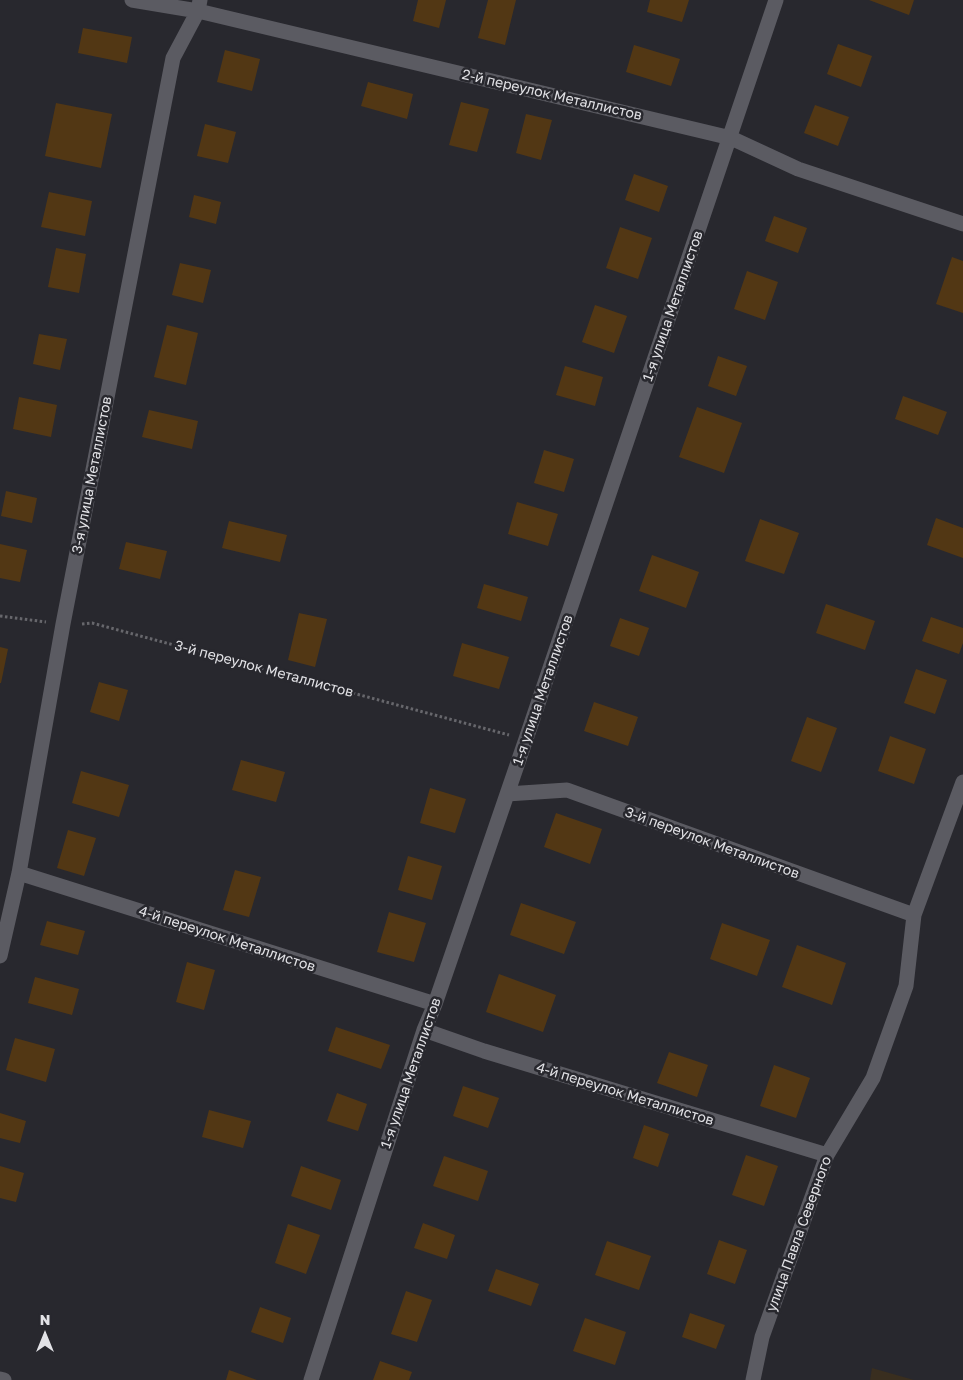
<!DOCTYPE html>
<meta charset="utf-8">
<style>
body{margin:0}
#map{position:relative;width:963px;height:1380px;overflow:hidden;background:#28282e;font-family:"Golos Text",sans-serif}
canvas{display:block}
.north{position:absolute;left:20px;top:1310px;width:50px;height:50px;-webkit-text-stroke:4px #28282e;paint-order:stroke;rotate:0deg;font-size:14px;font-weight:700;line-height:20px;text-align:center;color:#e2e2e6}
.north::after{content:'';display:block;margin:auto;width:18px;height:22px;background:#e2e2e6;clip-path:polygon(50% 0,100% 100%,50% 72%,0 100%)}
</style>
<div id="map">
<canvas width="963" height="1380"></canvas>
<div class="north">N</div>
</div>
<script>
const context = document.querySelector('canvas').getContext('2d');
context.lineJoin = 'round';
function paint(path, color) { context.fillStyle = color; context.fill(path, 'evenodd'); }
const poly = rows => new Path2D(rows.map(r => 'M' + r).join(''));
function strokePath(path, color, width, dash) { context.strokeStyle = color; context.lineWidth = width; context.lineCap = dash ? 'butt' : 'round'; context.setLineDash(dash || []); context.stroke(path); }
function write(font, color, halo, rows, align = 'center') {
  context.font = font + ' "Golos Text",sans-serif'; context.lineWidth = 5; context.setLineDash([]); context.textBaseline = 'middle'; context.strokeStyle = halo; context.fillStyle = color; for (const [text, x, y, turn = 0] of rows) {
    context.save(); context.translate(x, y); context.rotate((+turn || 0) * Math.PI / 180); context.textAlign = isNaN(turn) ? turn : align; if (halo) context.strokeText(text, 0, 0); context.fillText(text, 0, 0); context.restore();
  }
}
const industrial = poly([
 [872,1368,914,1380,870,1380]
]);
const building = poly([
 [418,0,446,0,439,28,413,21],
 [488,0,516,0,505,45,478,38],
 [650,0,689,0,682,22,647,12],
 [869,0,914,0,909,15],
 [83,28,132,37,127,63,78,53],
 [838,44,872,56,861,87,827,74],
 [634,45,680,59,671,86,626,72],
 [225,50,260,59,252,91,217,82],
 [368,82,413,94,407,119,361,106],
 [461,102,489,109,477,152,449,145],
 [56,103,112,114,101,168,45,156],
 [815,105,849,117,838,146,804,133],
 [526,114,552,120,541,160,516,153],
 [205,124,236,132,228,163,197,156],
 [634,174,668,186,659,212,625,200],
 [49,192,92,201,85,236,41,227],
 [194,195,221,202,216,224,189,217],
 [774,216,807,228,798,253,765,241],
 [620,227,652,238,638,279,606,268],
 [56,248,86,254,79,293,48,287],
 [952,257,963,261,963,313,936,304],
 [180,263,211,270,203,303,172,295],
 [747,271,778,282,765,320,734,309],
 [595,305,627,316,614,353,582,342],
 [167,325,198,333,186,385,154,377],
 [39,334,67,339,60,370,33,364],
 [718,356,747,366,736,396,708,386],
 [565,366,603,377,595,406,556,395],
 [903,396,947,412,938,435,895,419],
 [19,397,57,405,51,437,13,429],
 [697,407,742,423,724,473,679,457],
 [149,410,198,421,192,449,142,437],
 [544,450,574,459,564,492,534,483],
 [6,491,37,498,32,523,1,516],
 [517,502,558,514,548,546,508,534],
 [936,518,963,528,963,558,927,545],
 [760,519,799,533,784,574,745,561],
 [229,521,287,535,280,562,222,548],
 [126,542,167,551,160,579,119,569],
 [0,544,27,550,20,582,0,578],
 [652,555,699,572,686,608,639,591],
 [484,584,528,597,521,621,477,608],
 [826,604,875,621,865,650,816,633],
 [299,613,327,619,315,667,288,660],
 [931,617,963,628,963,643,959,654,922,641],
 [620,618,649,628,639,656,610,646],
 [462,643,509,657,499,689,453,676],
 [0,647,8,649,1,683,0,683],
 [916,669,947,680,935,714,904,703],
 [99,682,128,690,119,721,90,712],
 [594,702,638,717,628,746,584,731],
 [807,717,837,728,821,772,791,761],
 [890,736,926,749,914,784,878,771],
 [241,760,285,772,276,802,232,790],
 [81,771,129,785,119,817,72,803],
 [430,788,466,799,455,833,420,823],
 [556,813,602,829,590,864,544,847],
 [68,830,96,838,84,876,57,868],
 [408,856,442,866,432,900,398,890],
 [235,870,261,877,249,917,223,910],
 [521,903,576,922,564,954,510,935],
 [389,912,426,923,414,962,377,952],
 [47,921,85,931,78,955,40,945],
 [722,923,770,940,757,976,710,959],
 [797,945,846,963,832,1005,782,987],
 [187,962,215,970,204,1010,176,1002],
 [499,974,556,995,543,1032,486,1012],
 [35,977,79,989,72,1015,28,1003],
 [336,1027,390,1045,381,1069,328,1051],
 [15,1038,55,1049,46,1082,6,1070],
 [669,1052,708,1065,697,1097,657,1083],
 [774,1065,810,1078,796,1118,760,1106],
 [463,1086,499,1098,488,1128,453,1116],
 [337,1093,367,1104,358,1131,327,1121],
 [209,1110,251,1121,243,1148,202,1137],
 [0,1113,26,1121,20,1143,0,1138],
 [644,1125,669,1134,658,1167,633,1158],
 [746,1155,778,1166,764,1206,732,1195],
 [444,1156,488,1171,478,1201,433,1186],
 [0,1166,24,1173,16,1202,0,1198],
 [301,1166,341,1180,331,1210,291,1196],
 [423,1223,455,1235,447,1259,414,1248],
 [288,1224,320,1235,306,1274,275,1263],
 [719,1240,747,1250,735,1284,707,1274],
 [607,1241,651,1256,639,1290,595,1275],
 [496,1269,539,1284,531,1306,488,1291],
 [406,1291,432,1300,417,1342,391,1334],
 [260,1307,291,1318,283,1343,251,1332],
 [690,1313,725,1325,716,1349,682,1337],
 [585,1318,626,1332,615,1365,573,1351],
 [380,1361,412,1372,409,1380,373,1380],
 [229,1370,257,1380,226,1380]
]);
const path = poly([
 [0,616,46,622],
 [82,624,92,623,509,735]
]);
const minor = poly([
 [132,0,198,11,731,138,798,169,963,224],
 [507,794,567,790,914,915],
 [19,873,435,1004],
 [0,956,19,873,63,624,173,58,198,11,200,0],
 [424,1030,484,1051,827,1155],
 [0,1379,4,1380],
 [311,1380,424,1030,435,1004,526,739,776,0],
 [753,1380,762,1337,827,1155,873,1078,906,986,914,915,963,782]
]);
const streetNames = [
 ["2-й переулок Металлистов",552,95,13],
 ["1-я улица Металлистов",673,306,-71],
 ["3-я улица Металлистов",92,475,-79],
 ["3-й переулок Металлистов",264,669,15],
 ["1-я улица Металлистов",543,690,-71],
 ["3-й переулок Металлистов",712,843,20],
 ["4-й переулок Металлистов",227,939,18],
 ["1-я улица Металлистов",411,1073,-71],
 ["4-й переулок Металлистов",625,1094,17],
 ["улица Павла Северного",799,1234,-70]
];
paint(industrial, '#392e1f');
paint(building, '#523714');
strokePath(path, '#67676c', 3, [2.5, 2.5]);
strokePath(minor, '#5b5b62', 15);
write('14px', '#e2e2e6', '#28282e', streetNames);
</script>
